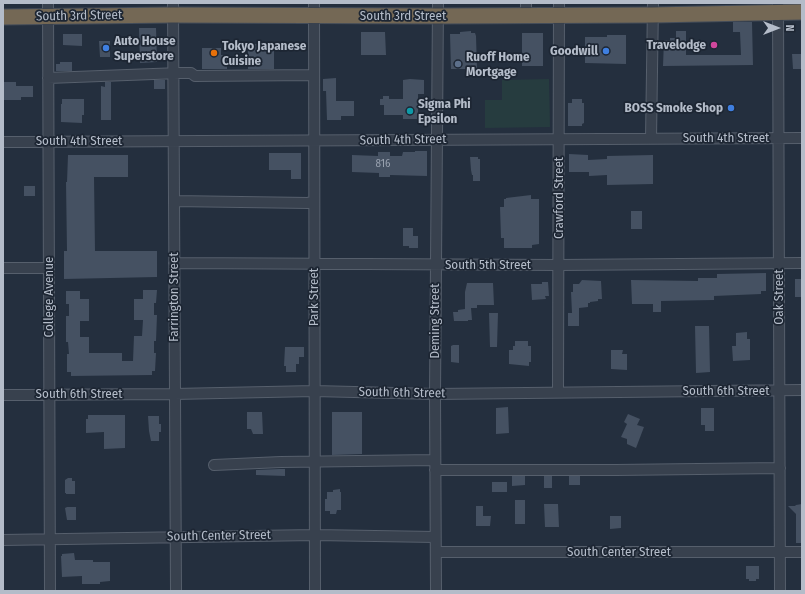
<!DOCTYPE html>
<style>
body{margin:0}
#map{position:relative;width:805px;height:594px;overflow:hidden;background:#242f3e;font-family:"Fira Sans Condensed",sans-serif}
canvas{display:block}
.frame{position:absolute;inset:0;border:4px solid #b4bcc9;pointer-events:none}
.north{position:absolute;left:757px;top:8px;width:40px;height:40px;-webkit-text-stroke:3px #1d2633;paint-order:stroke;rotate:90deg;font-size:11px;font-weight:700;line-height:16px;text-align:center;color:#b4bcc9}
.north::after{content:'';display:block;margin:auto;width:14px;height:18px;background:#b4bcc9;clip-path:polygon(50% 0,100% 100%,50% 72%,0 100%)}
</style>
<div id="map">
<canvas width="805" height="594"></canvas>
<div class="frame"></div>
<div class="north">N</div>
</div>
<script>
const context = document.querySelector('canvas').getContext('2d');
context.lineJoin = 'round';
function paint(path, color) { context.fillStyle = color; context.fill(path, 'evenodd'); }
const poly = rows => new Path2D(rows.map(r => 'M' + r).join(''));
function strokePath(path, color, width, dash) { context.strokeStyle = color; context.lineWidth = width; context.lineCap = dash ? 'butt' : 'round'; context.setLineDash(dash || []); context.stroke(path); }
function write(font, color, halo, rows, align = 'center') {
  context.font = font + ' "Fira Sans Condensed",sans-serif'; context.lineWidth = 3.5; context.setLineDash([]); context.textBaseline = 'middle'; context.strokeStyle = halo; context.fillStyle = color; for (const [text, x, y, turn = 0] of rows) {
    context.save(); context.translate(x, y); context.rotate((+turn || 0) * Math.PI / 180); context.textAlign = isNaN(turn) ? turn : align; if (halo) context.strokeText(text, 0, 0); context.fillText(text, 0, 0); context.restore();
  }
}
const green = poly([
 [549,79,550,127,485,128,485,100,502,100,502,80]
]);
const building = poly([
 [733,22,752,22,753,65,663,66,664,40,670,40,670,38,676,38,676,31,686,31,686,55,741,55,740,32,733,32],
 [139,28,156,28,157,62,140,63],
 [471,31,471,33,475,33,476,36,477,69,451,69,450,34,460,34,460,32],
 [361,32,385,32,386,55,361,55],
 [522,33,543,33,543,66,522,66,522,61,519,61,519,54,522,54],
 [63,34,82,34,82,46,63,45],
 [607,35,626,35,626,64,585,63,585,37,607,37],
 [99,41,110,41,110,57,100,57],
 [248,44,274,44,274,69,248,69],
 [202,48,221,48,221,55,227,55,227,69,202,69],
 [792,54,802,54,802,69,793,69],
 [60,62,72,62,72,71,56,71,56,64,60,64],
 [336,78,336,101,354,101,354,116,341,116,341,120,327,120,326,91,323,91,323,79],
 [410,79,424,80,424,94,418,94,418,119,403,119,403,115,384,115,384,105,380,105,380,99,383,99,383,96,389,96,389,99,403,99,403,80],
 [154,80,165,80,165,89,154,89],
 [4,82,16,82,16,86,33,86,33,97,21,97,21,100,3,100],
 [105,82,111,82,111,120,101,120,101,86,105,87],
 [62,99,84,99,84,115,82,115,82,123,61,122,61,104,62,104],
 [572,99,582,99,582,103,584,103,584,123,582,124,582,126,568,126,568,103,572,103],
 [415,151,427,151,427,176,390,175,390,177,379,177,379,173,352,172,352,155,378,156,378,152,390,152,390,156,402,156,403,152,415,152],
 [269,153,301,153,301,179,291,179,291,170,269,170],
 [569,154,588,155,588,160,607,159,607,156,653,155,653,184,607,185,607,175,589,176,589,172,569,172],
 [68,155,128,155,128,177,94,177,95,251,157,251,157,277,64,279,64,251,67,251,66,182,67,182],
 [470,157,478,157,478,159,480,159,480,181,473,181,473,175,472,175,471,170],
 [24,186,35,186,35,196,24,196],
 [531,195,531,199,539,199,539,244,532,245,532,248,504,248,504,238,501,238,500,207,504,207,504,199,506,199,506,198],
 [631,211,642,211,642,229,631,229],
 [403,228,413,228,413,236,418,236,418,248,409,248,409,246,403,246],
 [766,273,766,291,761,291,761,294,714,296,714,300,661,301,661,312,653,312,653,304,632,304,631,280,698,281,698,278,717,278,717,274],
 [795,279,802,279,802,297,795,297],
 [582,280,601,281,602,299,598,299,598,301,590,302,590,303,588,303,588,307,579,308,579,326,568,326,568,313,572,313,571,292,573,292,573,284,579,284],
 [542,282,548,282,549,296,545,296,546,299,532,300,531,284,542,284],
 [467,283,493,283,494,305,477,305,477,308,471,308,472,320,468,320,468,321,454,321,453,312,458,312,458,310,465,309,465,292],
 [143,290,157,290,156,303,154,303,154,315,157,315,156,341,154,341,154,353,156,353,155,371,152,371,152,375,71,376,71,372,67,372,67,354,69,354,68,342,66,342,66,316,69,316,69,304,66,304,66,291,80,291,80,299,89,299,89,321,80,321,80,337,89,337,89,353,122,353,122,361,133,361,134,336,142,336,143,320,134,320,134,299,143,299],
 [489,313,498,313,497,347,490,347],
 [695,326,709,326,710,372,696,373],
 [747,332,747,339,750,339,750,360,733,361,732,346,736,346,736,333],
 [515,341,528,341,528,346,531,346,531,362,529,362,529,366,509,364,509,350,513,350,513,346,515,346],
 [453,345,459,345,459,363,451,362,451,346],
 [285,347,304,347,304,357,299,357,299,364,296,364,296,372,286,372,286,366,284,366],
 [611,350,623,350,622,354,627,354,627,370,611,369],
 [508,407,509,433,496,434,496,408],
 [701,408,714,408,714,431,705,431,705,425,701,425],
 [247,412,262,412,263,434,253,434,251,429,247,429],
 [332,412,362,412,362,454,332,455],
 [628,414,640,419,637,425,644,427,636,448,627,444,627,439,621,437,627,424,624,422],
 [88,415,125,415,125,448,104,449,104,432,86,433,86,419,88,419],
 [148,416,159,416,159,424,161,424,161,432,159,432,159,441,151,441,149,431],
 [279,469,285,469,285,476,256,475,256,470],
 [512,476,525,476,525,485,512,486],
 [544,476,552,476,552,488,544,488],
 [569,476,580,476,580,485,569,485],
 [68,478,72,478,72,481,75,481,75,494,66,494,66,493,65,493,65,480],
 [492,482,507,482,507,492,492,492],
 [340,489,340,492,341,492,341,510,337,510,336,514,330,514,330,511,325,511,325,499,327,499,327,492,333,492,333,490],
 [515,500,525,500,525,524,515,524],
 [544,504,558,504,559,527,545,527],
 [802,504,802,543,796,543,796,514,788,506,795,506,796,505],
 [476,506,483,506,483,516,491,516,490,526,476,526],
 [67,507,76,507,76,520,67,520,65,508],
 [610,516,621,516,621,528,610,529],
 [74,553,75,560,93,560,93,562,110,562,110,581,100,582,100,584,82,584,82,576,62,577,61,556,62,556,62,554],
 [746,566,759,566,759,579,756,579,756,581,749,581,749,579,746,579]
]);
const minor = poly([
 [48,3,50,591],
 [173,3,176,591],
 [314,3,315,591],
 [778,3,780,591],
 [526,15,526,3],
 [48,78,180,73,191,73,195,76,314,75],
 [651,139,653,3],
 [3,142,802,138],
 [174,201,308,203,314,201],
 [174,263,559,265,802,263],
 [3,268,49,268],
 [558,392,559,3],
 [3,395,174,394,314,391,435,394,802,390],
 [214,465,281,462,435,460],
 [435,470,616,470,780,468],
 [3,540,315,535,435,537],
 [436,552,802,552],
 [436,591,435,394,438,3]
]);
const highway = poly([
 [3,17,172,15,438,16,652,15,802,12]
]);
const markers = [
 [714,45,4,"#d1479c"],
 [106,48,4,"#3f7fe0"],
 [606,51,4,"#3f7fe0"],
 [214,53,4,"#e8710a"],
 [458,64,4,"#5c6f8a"],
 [731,108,4,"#3f7fe0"],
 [410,111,4,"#0f9aa8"]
];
const numberNames = [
 ["816",383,164]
];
const streetNames = [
 ["South 3rd Street",79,16,-1],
 ["South 3rd Street",403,16],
 ["South 4th Street",726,138],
 ["South 4th Street",403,140,-1],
 ["South 4th Street",79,141],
 ["Crawford Street",559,198,-90],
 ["South 5th Street",488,265],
 ["College Avenue",49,297,-90],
 ["Farrington Street",174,297,-90],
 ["Park Street",314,297,-90],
 ["Oak Street",779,297,-90],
 ["Deming Street",435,321,-90],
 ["South 6th Street",726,391],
 ["South 6th Street",402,393,1],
 ["South 6th Street",79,394],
 ["South Center Street",219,536,-1],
 ["South Center Street",619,552]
];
const poiNames = [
 ["Auto House",114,41],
 ["Superstore",114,56],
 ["Travelodge",706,45,"right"],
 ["Tokyo Japanese",222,46],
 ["Cuisine",222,61],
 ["Goodwill",598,51,"right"],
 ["Ruoff Home",466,57],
 ["Mortgage",466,72],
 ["Sigma Phi",418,104],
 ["Epsilon",418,119],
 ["BOSS Smoke Shop",723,108,"right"]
];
paint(green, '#263c3f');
paint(building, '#455162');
strokePath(minor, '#565f6c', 12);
strokePath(highway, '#434c59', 17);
strokePath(minor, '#38414e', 10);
strokePath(highway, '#746855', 15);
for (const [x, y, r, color] of markers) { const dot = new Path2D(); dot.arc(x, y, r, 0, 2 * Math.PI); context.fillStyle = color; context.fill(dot); strokePath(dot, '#1d2633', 1.5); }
write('11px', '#98a1af', null, numberNames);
write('13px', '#b4bcc9', '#1d2633', streetNames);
write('bold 13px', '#b4bcc9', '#1d2633', poiNames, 'left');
</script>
